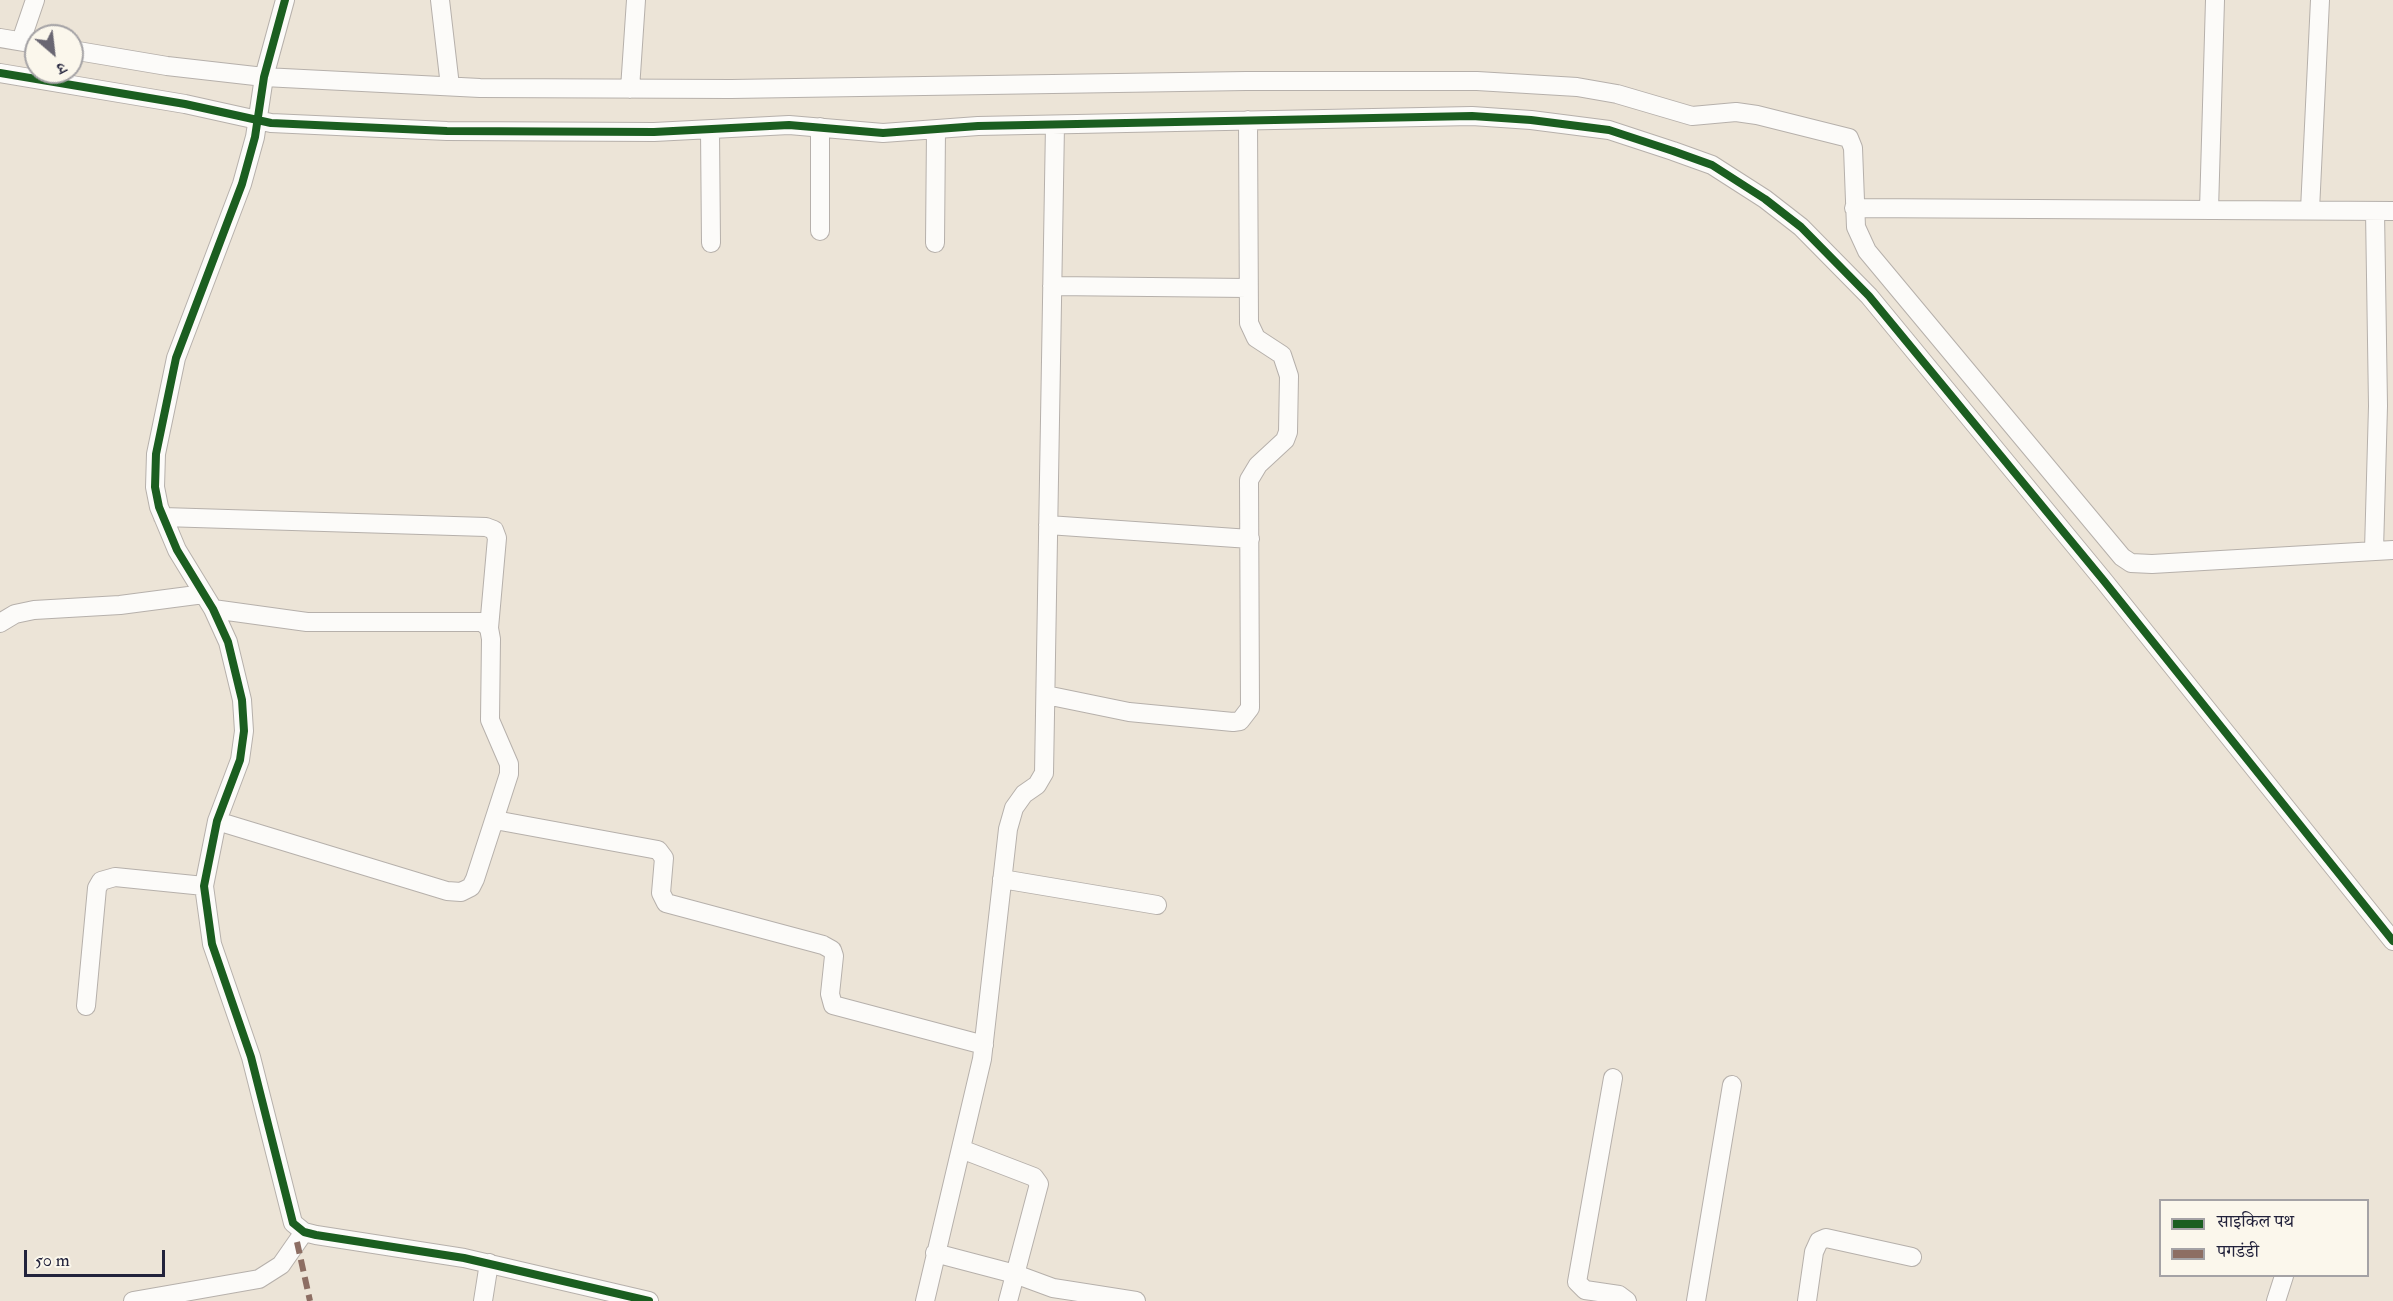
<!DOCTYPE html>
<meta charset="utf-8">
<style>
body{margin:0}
#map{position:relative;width:2393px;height:1301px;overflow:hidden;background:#ece4d7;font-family:"IM FELL Double Pica","Noto Serif Devanagari",serif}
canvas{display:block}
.legend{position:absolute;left:2159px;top:1199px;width:210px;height:78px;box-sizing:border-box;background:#fbf7ec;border:2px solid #a4a2a5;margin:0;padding:8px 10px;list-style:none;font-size:18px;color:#22223b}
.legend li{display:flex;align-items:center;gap:12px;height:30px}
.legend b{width:30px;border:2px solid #a4a2a5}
.north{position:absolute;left:24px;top:24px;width:60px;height:60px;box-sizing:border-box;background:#fbf7ec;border:2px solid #a4a2a5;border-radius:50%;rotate:152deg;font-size:16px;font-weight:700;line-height:24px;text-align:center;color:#22223b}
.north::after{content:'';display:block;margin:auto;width:21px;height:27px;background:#696672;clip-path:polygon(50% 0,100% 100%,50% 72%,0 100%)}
.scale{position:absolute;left:24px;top:1250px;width:141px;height:27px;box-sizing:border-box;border:3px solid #22223b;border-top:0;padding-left:8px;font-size:18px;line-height:21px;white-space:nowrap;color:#22223b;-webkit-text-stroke:4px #fbf7ec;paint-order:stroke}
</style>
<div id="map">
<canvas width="2393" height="1301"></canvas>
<ul class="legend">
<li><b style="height:8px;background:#1b5e20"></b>साइकिल पथ</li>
<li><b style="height:8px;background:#8d6e63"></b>पगडंडी</li>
</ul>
<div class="north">उ</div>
<div class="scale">50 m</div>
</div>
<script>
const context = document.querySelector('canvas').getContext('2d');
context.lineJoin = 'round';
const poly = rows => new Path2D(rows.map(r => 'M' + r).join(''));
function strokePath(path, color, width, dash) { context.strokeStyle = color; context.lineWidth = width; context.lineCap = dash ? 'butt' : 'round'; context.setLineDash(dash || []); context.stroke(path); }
const minor = poly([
 [285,0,264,77,255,137,242,184,176,358,156,454,155,487,159,507,177,550,213,609,228,642,242,700,244,731,240,760,217,821,204,886,212,944,251,1057,293,1223,304,1232,316,1235,464,1258,649,1301],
 [440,0,450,86],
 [0,38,36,44],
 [21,41,35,0],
 [72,50,167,66,264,77,480,88,731,89,1246,81,1477,81,1577,87,1617,94,1692,116,1736,112,1757,115,1849,138,1853,148,1856,227,1867,251,2122,557,2131,563,2152,564,2393,550],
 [0,73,185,104,271,123,447,131,654,132,789,125,883,133,978,126,1472,116,1531,120,1609,130,1673,151,1712,165,1765,199,1801,227,1869,296,2104,581,2393,941],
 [630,89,636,0],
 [710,130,711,243],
 [1854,208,2393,211],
 [2209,210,2215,0],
 [2310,210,2320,0],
 [820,231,820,127],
 [935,243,936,130],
 [1052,286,1248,288],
 [163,517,486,527,494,530,497,538,489,628],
 [1048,525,1250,539],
 [2374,550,2378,406,2375,211],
 [213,609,307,622,482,622,489,628,491,639,490,720,509,764,509,774,475,879,471,887,461,892,447,891,217,821],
 [0,623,15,614,34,610,120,605,204,594],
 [1046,695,1129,712,1233,722,1240,721,1250,708,1249,480,1258,465,1285,440,1288,432,1289,376,1282,355,1256,338,1249,323,1248,120],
 [495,820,658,850,664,858,661,893,666,903,823,945,832,950,834,956,830,994,833,1005,984,1045],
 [1002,879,1157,905],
 [86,1006,97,888,101,881,115,877,204,886],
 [1613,1078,1577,1282,1585,1290,1619,1295,1627,1301],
 [961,1149,1034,1177,1039,1184,1008,1301],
 [935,1253,1015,1274,1053,1288,1136,1301],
 [133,1301,259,1279,281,1265,304,1232],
 [483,1301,489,1263],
 [925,1301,982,1059,1008,829,1014,808,1024,794,1037,785,1044,773,1055,125],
 [1696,1301,1732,1085],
 [1807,1301,1814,1252,1819,1241,1826,1238,1912,1257],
 [2276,1301,2284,1276]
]);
const quiet = poly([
 [297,1242,310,1301]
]);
const cycleway = poly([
 [285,0,264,77,255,137,242,184,176,358,156,454,155,487,159,507,177,550,213,609,228,642,242,700,244,731,240,760,217,821,204,886,212,944,251,1057,293,1223,304,1232,316,1235,464,1258,649,1301],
 [0,73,185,104,271,123,447,131,654,132,789,125,883,133,978,126,1472,116,1531,120,1609,130,1673,151,1712,165,1765,199,1801,227,1869,296,2104,581,2393,941]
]);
strokePath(minor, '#b6b0ab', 20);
strokePath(minor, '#fcfbf9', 18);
strokePath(quiet, '#8d6e63', 6, [12, 6]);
strokePath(cycleway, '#1b5e20', 8);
</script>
